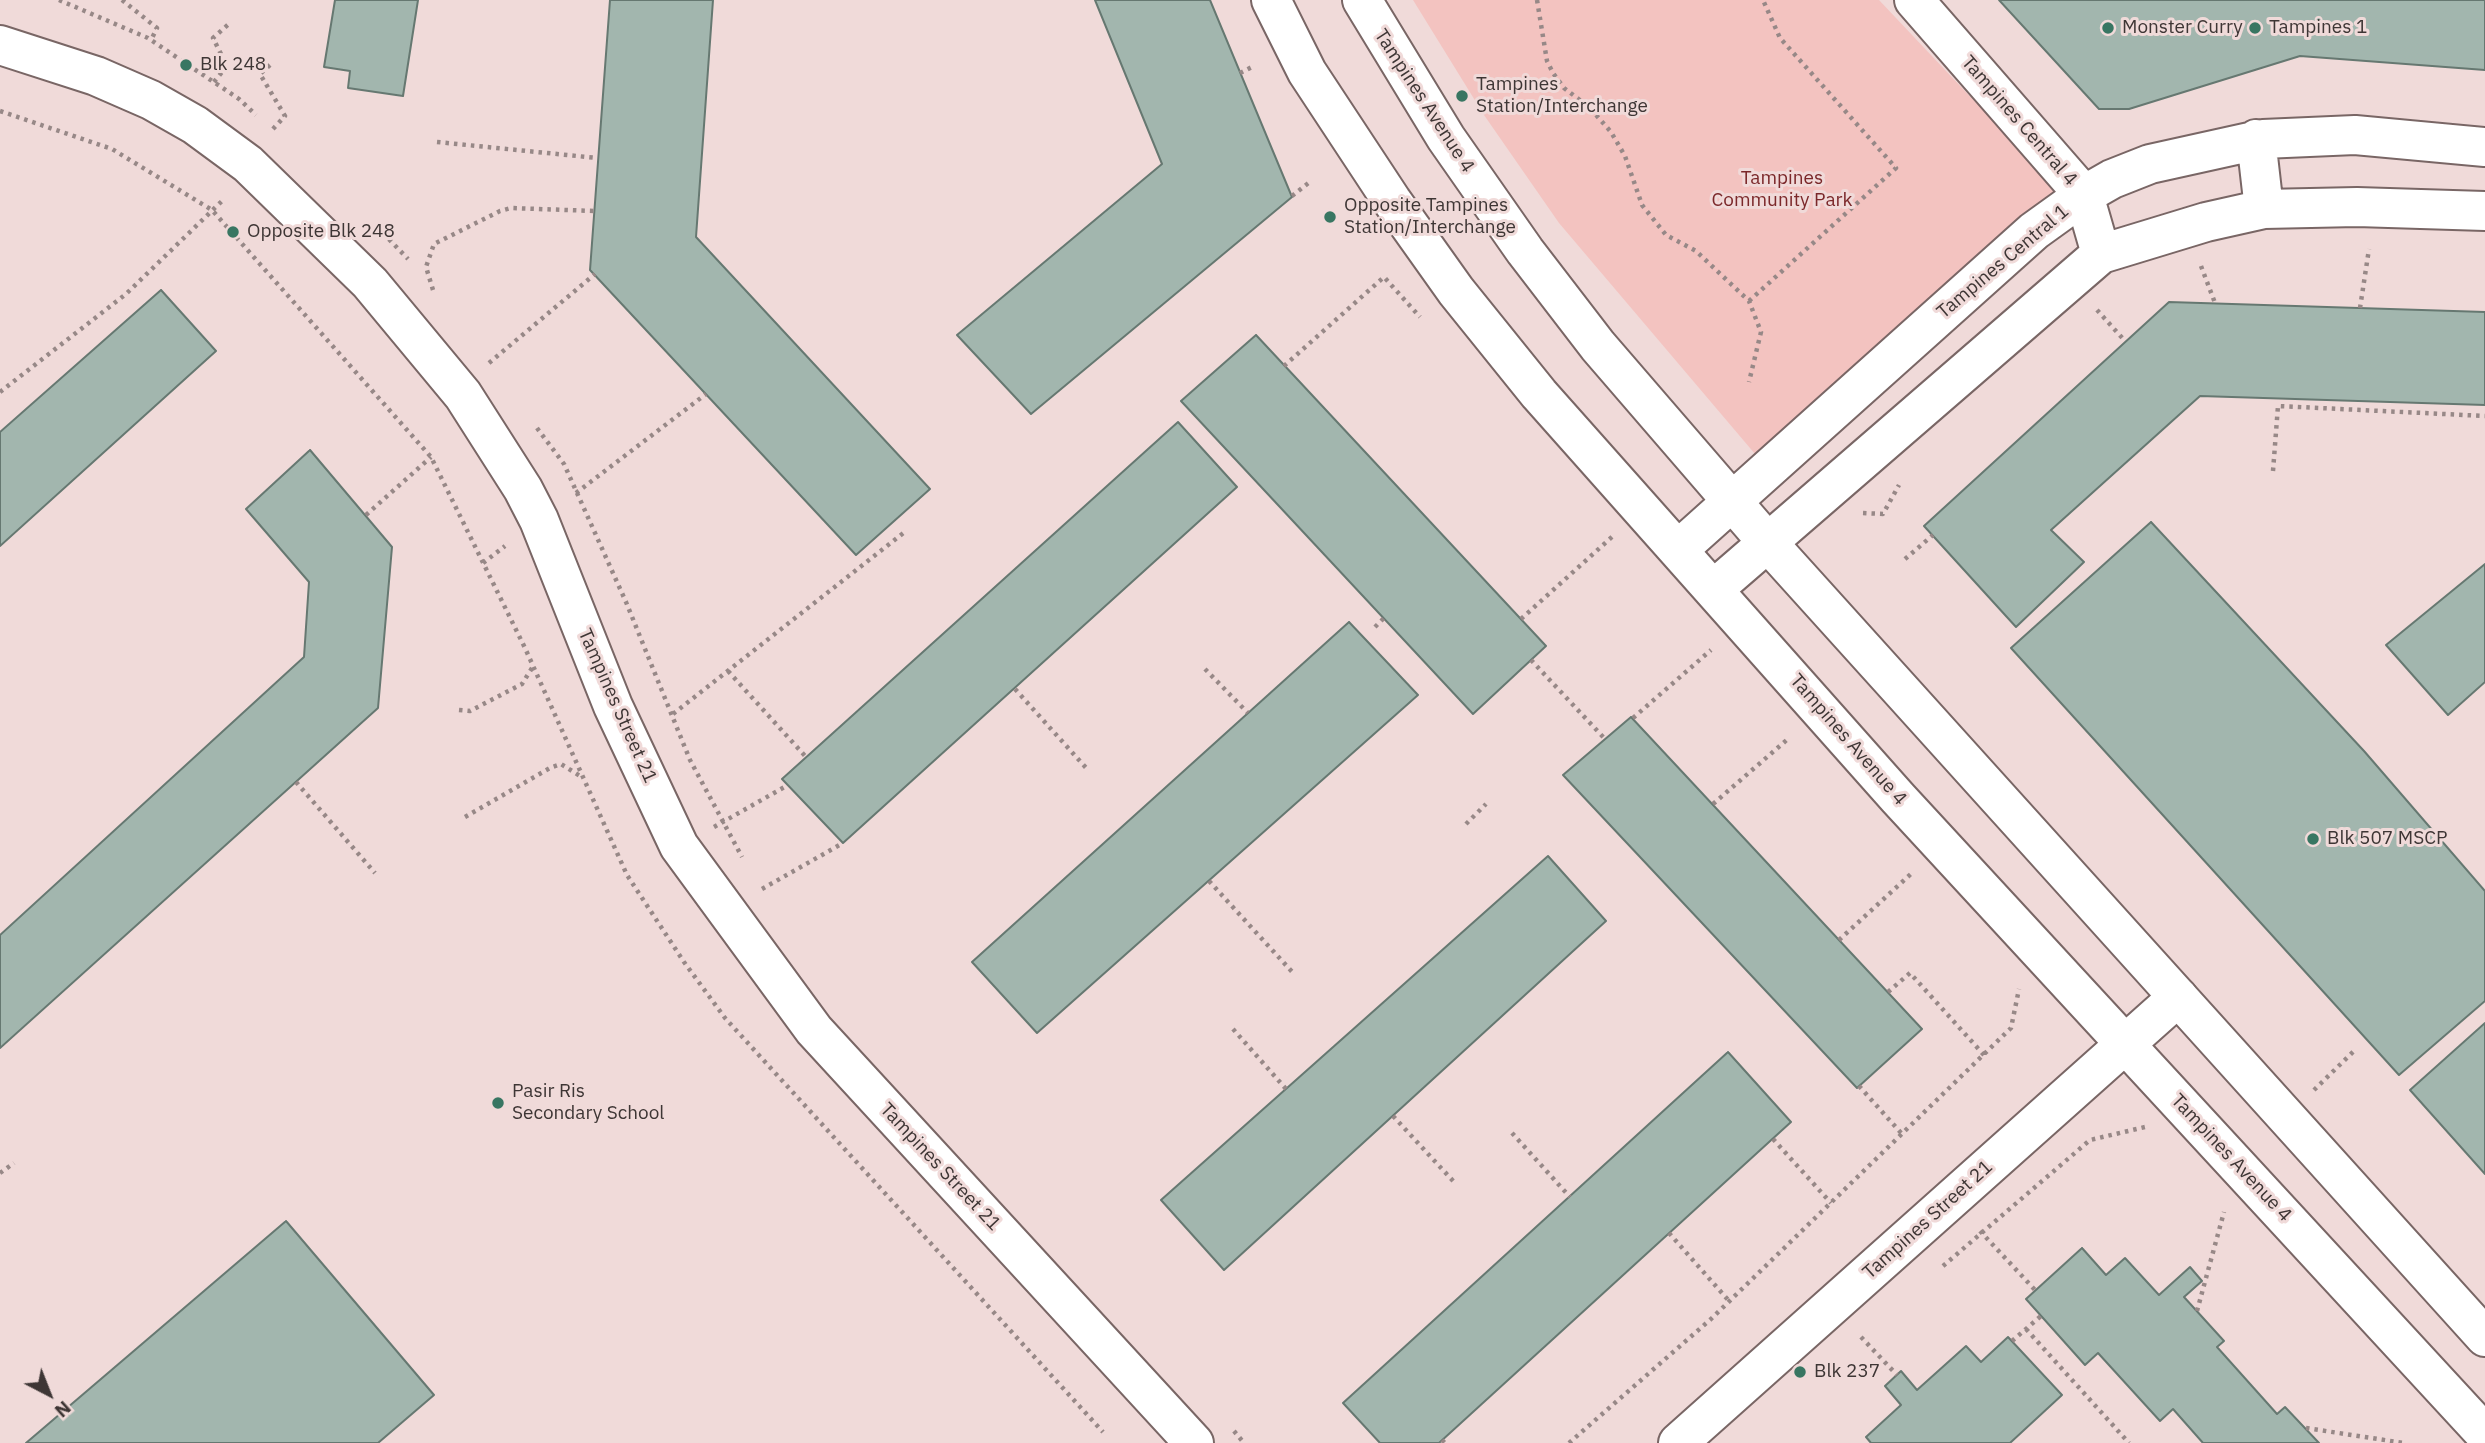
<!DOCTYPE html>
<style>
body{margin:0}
#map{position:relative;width:2485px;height:1443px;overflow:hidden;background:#f0dad9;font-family:"IBM Plex Sans",sans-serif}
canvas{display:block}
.north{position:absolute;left:14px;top:1359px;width:70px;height:70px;-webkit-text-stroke:5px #f0dad9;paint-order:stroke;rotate:138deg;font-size:19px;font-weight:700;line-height:28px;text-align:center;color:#3e3635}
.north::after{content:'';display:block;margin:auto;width:24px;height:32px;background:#3e3635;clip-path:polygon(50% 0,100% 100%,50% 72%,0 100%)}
</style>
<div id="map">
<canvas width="2485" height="1443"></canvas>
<div class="north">N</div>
</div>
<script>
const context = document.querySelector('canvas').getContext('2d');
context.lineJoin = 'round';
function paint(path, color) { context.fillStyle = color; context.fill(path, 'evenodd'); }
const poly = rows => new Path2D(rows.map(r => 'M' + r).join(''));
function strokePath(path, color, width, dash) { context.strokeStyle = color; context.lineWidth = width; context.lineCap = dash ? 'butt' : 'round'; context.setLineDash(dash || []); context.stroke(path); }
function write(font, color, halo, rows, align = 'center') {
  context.font = font + ' "IBM Plex Sans",sans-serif'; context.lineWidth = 6; context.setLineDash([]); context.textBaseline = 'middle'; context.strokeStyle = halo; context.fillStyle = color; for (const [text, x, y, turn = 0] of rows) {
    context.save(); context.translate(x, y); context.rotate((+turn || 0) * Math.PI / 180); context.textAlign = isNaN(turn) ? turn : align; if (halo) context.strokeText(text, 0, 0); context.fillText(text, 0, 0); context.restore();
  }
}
const green = poly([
 [1413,0,1879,0,2065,197,1761,461,1559,223,1484,115]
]);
const building = poly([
 [335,0,418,0,403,96,348,88,350,71,324,67,335,0],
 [610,0,713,0,696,237,930,489,856,555,590,270,610,0],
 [1095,0,1210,0,1292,197,1031,414,957,335,1162,164,1095,0],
 [1999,0,2485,0,2485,70,2300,56,2129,109,2099,109,1999,0],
 [161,290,216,351,0,546,0,432,161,290],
 [2169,302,2485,312,2485,405,2200,396,2051,530,2084,562,2016,627,1924,526,2169,302],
 [1256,335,1546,646,1473,714,1181,401,1256,335],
 [1178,422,1237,487,843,843,782,779,1178,422],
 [310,450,392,547,378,708,0,1048,0,935,304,657,309,582,246,509,310,450],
 [2151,522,2364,751,2485,891,2485,1001,2399,1075,2011,648,2151,522],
 [2485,564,2485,682,2448,715,2386,645,2485,564],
 [1349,622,1418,695,1037,1033,972,962,1349,622],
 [1631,717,1922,1029,1857,1088,1563,775,1631,717],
 [1548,856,1606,921,1224,1270,1161,1200,1548,856],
 [2485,1023,2485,1174,2410,1090,2485,1023],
 [1728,1052,1791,1122,1439,1443,1380,1443,1343,1403,1728,1052],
 [286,1221,434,1395,378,1443,26,1443,286,1221],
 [2082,1248,2106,1275,2125,1258,2159,1295,2190,1267,2202,1281,2184,1297,2224,1341,2217,1347,2277,1414,2285,1407,2319,1443,2203,1443,2173,1409,2160,1421,2098,1353,2085,1365,2026,1299,2082,1248],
 [2008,1337,2062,1395,2010,1443,1871,1443,1866,1437,1901,1405,1885,1386,1901,1371,1917,1390,1966,1346,1981,1362,2008,1337]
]);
const path = poly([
 [59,0,148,38,239,99,256,115],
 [122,0,157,28,151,40],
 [1537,0,1547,61,1553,73,1564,88,1589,107,1611,132,1625,156,1642,205,1666,235,1696,251,1749,301,1761,332,1749,382],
 [270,65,260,74,285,116,272,130],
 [1240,73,1252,67],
 [214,82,227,66,213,38,231,22],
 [0,111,112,149,212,210,431,457,525,648,627,875,684,962,725,1018,1103,1432],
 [437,142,597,158],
 [1292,196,1311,181],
 [383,233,408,259],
 [2201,266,2215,303],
 [433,290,426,267,434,244,500,211,511,208,594,211],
 [1749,301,1896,168,1780,38,1763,0],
 [2360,308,2369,249],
 [2097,310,2125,341],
 [489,363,595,274],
 [1284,366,1384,277,1420,317],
 [0,392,126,294,224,199],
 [537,428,564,464,626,602,690,760,742,857],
 [2273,471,2278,406,2485,416],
 [576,493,706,394],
 [1863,513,1883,514,1899,485],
 [366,515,431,457],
 [1905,559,1933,535],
 [483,563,505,546],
 [1521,619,1613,536],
 [1375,627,1384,618],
 [1531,660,1605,739],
 [1205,669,1248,713],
 [728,671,806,757],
 [1015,689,1088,770],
 [459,710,470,711,522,684,532,668],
 [673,714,906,531],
 [1633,718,1711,650],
 [296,782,375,873],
 [1713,804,1789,738],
 [465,817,550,768,561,764,580,776],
 [1466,824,1486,804],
 [714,827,788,785],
 [1209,881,1295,975],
 [762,889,843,843],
 [1839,940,1913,872],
 [1888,992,1910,973,1984,1055],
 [1233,1029,1286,1089],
 [1859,1086,1902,1134],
 [2314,1090,2356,1049],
 [1393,1116,1455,1183],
 [1512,1133,1570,1197],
 [1773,1139,1831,1203],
 [0,1173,14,1163],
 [1980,1231,2036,1291],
 [1669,1233,1729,1301],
 [1943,1266,2090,1140,2145,1127],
 [2197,1311,2224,1212],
 [2026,1329,2129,1443],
 [1861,1337,1897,1375],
 [2012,1341,2041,1316],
 [2306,1428,2404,1443],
 [1234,1431,1244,1443],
 [1442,1440,1445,1443],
 [1569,1443,1711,1319,2011,1028,2019,989]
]);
const minor = poly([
 [1914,0,2084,195,2101,254],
 [0,45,96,76,151,100,195,125,248,164,370,283,463,395,523,489,539,520,613,706,679,846,814,1030,1194,1443],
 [2256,139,2264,209],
 [1679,549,2034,231,2084,195,2112,179,2150,164,2263,139,2355,135,2485,147],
 [1714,589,2101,254,2206,222,2264,209,2357,207,2485,211],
 [1678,1443,2178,997]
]);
const major = poly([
 [1271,0,1307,72,1392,201,1456,291,1539,394,1898,798,2485,1434],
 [1362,0,1446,138,1525,251,1598,346,1768,543,2485,1337]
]);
const markers = [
 [2108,28,7,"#387662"],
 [2255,28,7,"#387662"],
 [186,65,7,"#387662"],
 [1462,96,7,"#387662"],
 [1330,217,7,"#387662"],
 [233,232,7,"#387662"],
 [2313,839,7,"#387662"],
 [498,1103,7,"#387662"],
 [1800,1372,7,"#387662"]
];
const poiNames = [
 ["Monster Curry",2122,28],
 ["Tampines 1",2269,28],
 ["Blk 248",200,65],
 ["Tampines",1476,85],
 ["Station/Interchange",1476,107],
 ["Opposite Tampines",1344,206],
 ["Station/Interchange",1344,228],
 ["Opposite Blk 248",247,232],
 ["Blk 507 MSCP",2327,839],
 ["Pasir Ris",512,1092],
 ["Secondary School",512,1114],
 ["Blk 237",1814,1372]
];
const streetNames = [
 ["Tampines Avenue 4",1424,101,57],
 ["Tampines Central 4",2019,121,49],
 ["Tampines Central 1",2003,262,-40],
 ["Tampines Street 21",617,706,66],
 ["Tampines Avenue 4",1848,740,49],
 ["Tampines Avenue 4",2231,1158,47],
 ["Tampines Street 21",940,1167,47],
 ["Tampines Street 21",1928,1220,-42]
];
const parkNames = [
 ["Tampines",1782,179],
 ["Community Park",1782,201]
];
paint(green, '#f3c3c0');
paint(building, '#a2b6ae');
strokePath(building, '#667871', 2);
strokePath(minor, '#796665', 42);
strokePath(major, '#796665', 42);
strokePath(path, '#978887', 4.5, [3.5, 5]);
strokePath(minor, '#fff', 38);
strokePath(major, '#fff', 38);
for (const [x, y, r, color] of markers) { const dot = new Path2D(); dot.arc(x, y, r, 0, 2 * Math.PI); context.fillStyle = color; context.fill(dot); strokePath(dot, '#f0dad9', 2.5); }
write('19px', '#3e3635', '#f0dad9', poiNames, 'left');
write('19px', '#3e3635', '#f0dad9', streetNames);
write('19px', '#7b282a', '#f0dad9', parkNames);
</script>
